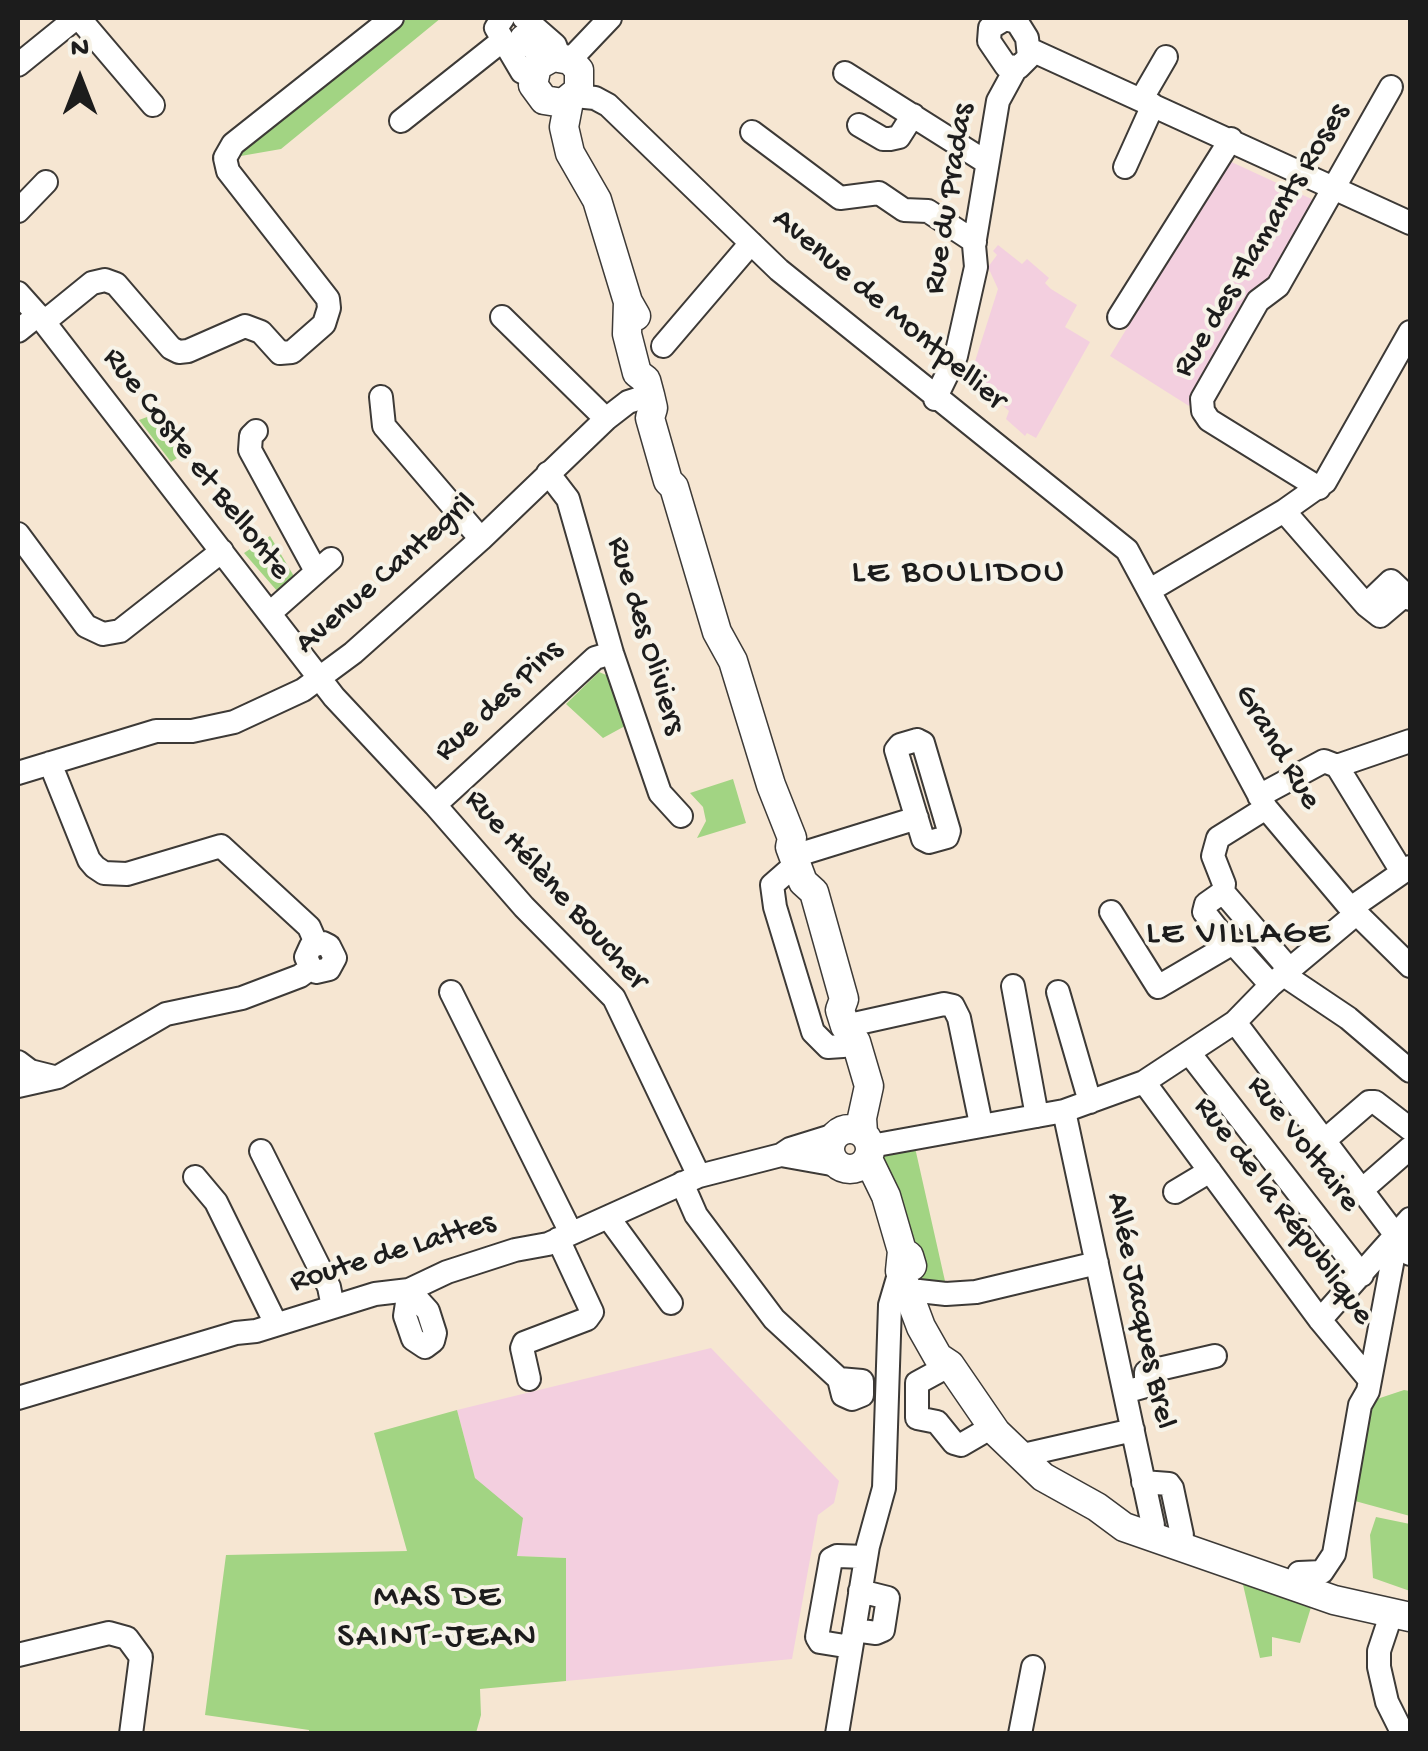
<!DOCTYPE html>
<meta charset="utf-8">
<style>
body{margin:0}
#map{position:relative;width:1428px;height:1751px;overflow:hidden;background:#f6e6d2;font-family:"Gochi Hand",sans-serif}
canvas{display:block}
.frame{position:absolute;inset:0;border:20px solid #1c1c1c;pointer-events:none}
.north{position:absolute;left:30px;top:30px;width:100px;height:100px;-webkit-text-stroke:8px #f7f3e8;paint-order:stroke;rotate:0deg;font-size:28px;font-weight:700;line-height:40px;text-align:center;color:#1c1c1c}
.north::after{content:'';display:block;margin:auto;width:35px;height:45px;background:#1c1c1c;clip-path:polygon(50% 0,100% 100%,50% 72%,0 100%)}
</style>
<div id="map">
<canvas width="1428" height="1751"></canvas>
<div class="frame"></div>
<div class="north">N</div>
</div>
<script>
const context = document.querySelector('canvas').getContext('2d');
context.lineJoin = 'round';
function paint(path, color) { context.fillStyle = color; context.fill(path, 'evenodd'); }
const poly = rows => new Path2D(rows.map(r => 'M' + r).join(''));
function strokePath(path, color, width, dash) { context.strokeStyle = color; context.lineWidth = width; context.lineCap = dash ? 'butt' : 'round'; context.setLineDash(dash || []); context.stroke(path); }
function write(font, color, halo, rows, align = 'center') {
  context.font = font + ' "Gochi Hand",sans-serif'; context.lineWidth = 8; context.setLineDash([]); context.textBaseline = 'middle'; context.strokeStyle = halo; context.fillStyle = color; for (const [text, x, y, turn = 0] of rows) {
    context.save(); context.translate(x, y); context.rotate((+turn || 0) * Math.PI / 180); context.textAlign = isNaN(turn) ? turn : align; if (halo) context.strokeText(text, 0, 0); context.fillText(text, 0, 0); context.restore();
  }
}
const built = poly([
 [1225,159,1318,202,1274,276,1257,286,1189,406,1110,356,1177,246],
 [998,245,1022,264,1027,259,1049,278,1045,283,1051,289,1077,305,1065,327,1090,342,1036,438,1027,433,1025,436,1006,419,1009,411,970,377,998,289,988,267,997,255,993,251],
 [711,1348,839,1481,834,1503,818,1515,792,1659,566,1681,566,1558,517,1556,483,1486,475,1478,457,1410]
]);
const green = poly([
 [408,18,441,18,281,149,235,157],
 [163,411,186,452,171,462,139,420],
 [270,536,295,578,278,592,244,553],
 [599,672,611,677,625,726,603,738,566,704],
 [733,779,746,823,697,838,706,821,703,807,690,793],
 [913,1144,916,1152,947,1290,922,1284,878,1156],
 [1404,1390,1410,1391,1410,1516,1355,1501,1371,1401],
 [457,1410,475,1478,523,1518,517,1556,566,1558,566,1681,480,1689,481,1715,476,1733,309,1733,309,1730,205,1715,226,1555,407,1551,374,1433],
 [1376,1517,1410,1524,1410,1591,1373,1578,1370,1535],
 [1241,1576,1312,1604,1300,1643,1272,1637,1272,1656,1260,1658]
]);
const minor = poly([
 [79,18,153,105],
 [503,18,496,28,522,72],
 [524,18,555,45,559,56],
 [1005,19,1017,22,1027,38,1029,57,1019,67,1006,66,989,41,990,28,1005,19],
 [1029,49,1410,223],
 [570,60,610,18],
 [18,65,76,18],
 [845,73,986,162],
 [575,96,595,98,608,105,779,270,1127,550,1266,808,1347,904,1410,966],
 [1141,100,1166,57],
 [401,121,503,40],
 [859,125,883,139,890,139,899,137,913,115],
 [752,132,840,198,879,193,904,210,928,211,975,242],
 [1125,167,1153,105],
 [18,211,46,182],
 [18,293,44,322,334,697,435,805,524,907,614,998,699,1176],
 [502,317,606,419],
 [1119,317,1231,139],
 [44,322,92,283,105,280,116,284,171,348,179,352,188,351,245,326,261,332,280,353,292,352,324,324,329,308,328,299,228,171,225,158,233,144,392,18],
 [18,331,38,315],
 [663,346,751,243],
 [381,397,384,426,481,539],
 [935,399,956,356,976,267,974,245,998,101,1016,68],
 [256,431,251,436,250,450,316,571],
 [548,473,568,499,612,653,660,793,681,816],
 [1319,488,1209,420,1203,411,1202,399,1258,301,1278,286,1391,87],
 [1284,511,1366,605,1391,581,1410,599],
 [18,534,86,626,103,634,120,631,222,551],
 [1150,590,1284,511,1325,482,1410,332],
 [1366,605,1380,616,1406,594],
 [270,613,331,559],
 [917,740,923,743,949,831,947,837,929,842,923,839,896,750,900,745,917,740],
 [50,763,89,860,95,867,104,873,127,874,221,846,309,927,316,943],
 [1337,766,1402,872],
 [18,773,156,731,192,731,234,722,303,690,353,653,481,539,606,419,628,402,650,395],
 [1259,796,1324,761,1337,766,1410,741],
 [435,805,595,658,612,653],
 [1266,808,1218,838,1213,856,1224,884,1223,892,1290,970],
 [794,856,917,818],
 [796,864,772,885,775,907,813,1032,828,1047,843,1046],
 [1223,892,1206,904,1204,912,1222,935,1233,943,1271,985],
 [1351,908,1410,867],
 [1111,912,1158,987,1233,943],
 [1284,975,1348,1018,1410,1071],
 [1013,986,1037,1116],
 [451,992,571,1233],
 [1058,992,1090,1102],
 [1235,1022,1410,1254],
 [845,1026,944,1004,953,1006,959,1018,981,1124],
 [1190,1054,1362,1275],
 [18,1062,30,1071,54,1077],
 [1144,1082,1320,1320,1369,1379],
 [18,1086,58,1077,166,1014,242,998,300,976,311,968,316,972,329,969,335,958,329,946,323,943,311,946,306,957,311,968],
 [1064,1111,1153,1525],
 [1325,1140,1369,1102,1375,1102,1410,1129],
 [871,1146,1064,1111,1144,1082,1235,1022,1271,985,1357,913],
 [261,1151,329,1287,333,1307],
 [781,1155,837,1165],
 [195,1177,216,1202,276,1324],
 [682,1183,696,1215,774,1319,839,1379,843,1395,852,1399,862,1395,862,1381,839,1379],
 [1363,1189,1410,1148],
 [1175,1192,1210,1171],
 [608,1217,671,1303],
 [409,1290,428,1311,435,1333,433,1341,425,1347,413,1339,405,1316,409,1290],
 [919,1291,946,1294,976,1292,1097,1263],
 [1320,1320,1410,1219],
 [950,1365,917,1383,917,1418,937,1422,954,1443,961,1445,992,1427],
 [529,1379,522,1348,524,1343,587,1319,592,1312,558,1239],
 [1125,1392,1146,1386,1146,1372,1215,1356],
 [18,1398,236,1333,256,1331,375,1294,409,1290,447,1272,515,1250,548,1244,699,1176,781,1155,790,1149,835,1135],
 [1019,1456,1133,1430],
 [1143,1482,1169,1484,1172,1488,1182,1535],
 [1299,1573,1322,1572,1334,1554,1360,1405,1368,1391,1397,1237],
 [1392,1612,1379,1651,1379,1667,1387,1702,1403,1734],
 [854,1630,876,1633,883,1630,888,1598,860,1591],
 [851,1647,820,1642,817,1637,831,1559,837,1556,866,1557],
 [18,1655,109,1633,127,1638,141,1657,131,1734],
 [837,1734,868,1546,884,1488,890,1305,900,1271],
 [1020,1734,1033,1667]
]);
const major = poly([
 [524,39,553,57,570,60,579,70,579,90,563,103,544,100,533,85,537,66,553,57],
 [569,101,564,127,570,153,597,200,628,302,636,316],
 [628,302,627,334,637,373,646,380,650,395,653,408,650,418,668,481,674,487,717,632,733,661,771,785,792,838,790,847,803,882,814,892,844,999,840,1010,845,1026,856,1042,869,1086,862,1118,863,1133],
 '830 1149a20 20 0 1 1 40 0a20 20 0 1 1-40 0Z',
 [868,1159,886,1196,902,1251,909,1256,912,1266],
 [902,1251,900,1271,921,1327,938,1357,950,1365,996,1432,1043,1477,1097,1507,1124,1527,1334,1600,1410,1617]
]);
const streetNames = [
 ["Rue du Pradas",951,199,-81],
 ["Rue des Flamants Roses",1263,241,-59],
 ["Avenue de Montpellier",888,311,40],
 ["Rue Coste et Bellonte",195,465,52],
 ["Avenue Cantegril",387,575,-41],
 ["Rue des Oliviers",644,636,73],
 ["Rue des Pins",500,702,-43],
 ["Grand Rue",1276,748,59],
 ["Rue Hélène Boucher",555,891,48],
 ["Rue Voltaire",1302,1145,52],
 ["Rue de la République",1282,1212,53],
 ["Route de Lattes",393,1254,-17],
 ["Allée Jacques Brel",1139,1311,78]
];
const neighbourhoodNames = [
 ["LE BOULIDOU",959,575],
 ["LE VILLAGE",1239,936],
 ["MAS DE",438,1599],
 ["SAINT-JEAN",438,1639]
];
paint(built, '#f3cfdf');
paint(green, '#a2d483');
strokePath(minor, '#3d3a37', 26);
strokePath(major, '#3d3a37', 31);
strokePath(minor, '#fff', 22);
strokePath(major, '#fff', 28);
write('32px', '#1c1c1c', '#f7f3e8', streetNames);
context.letterSpacing = '2.5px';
write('35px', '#1c1c1c', '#f7f3e8', neighbourhoodNames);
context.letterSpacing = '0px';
</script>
